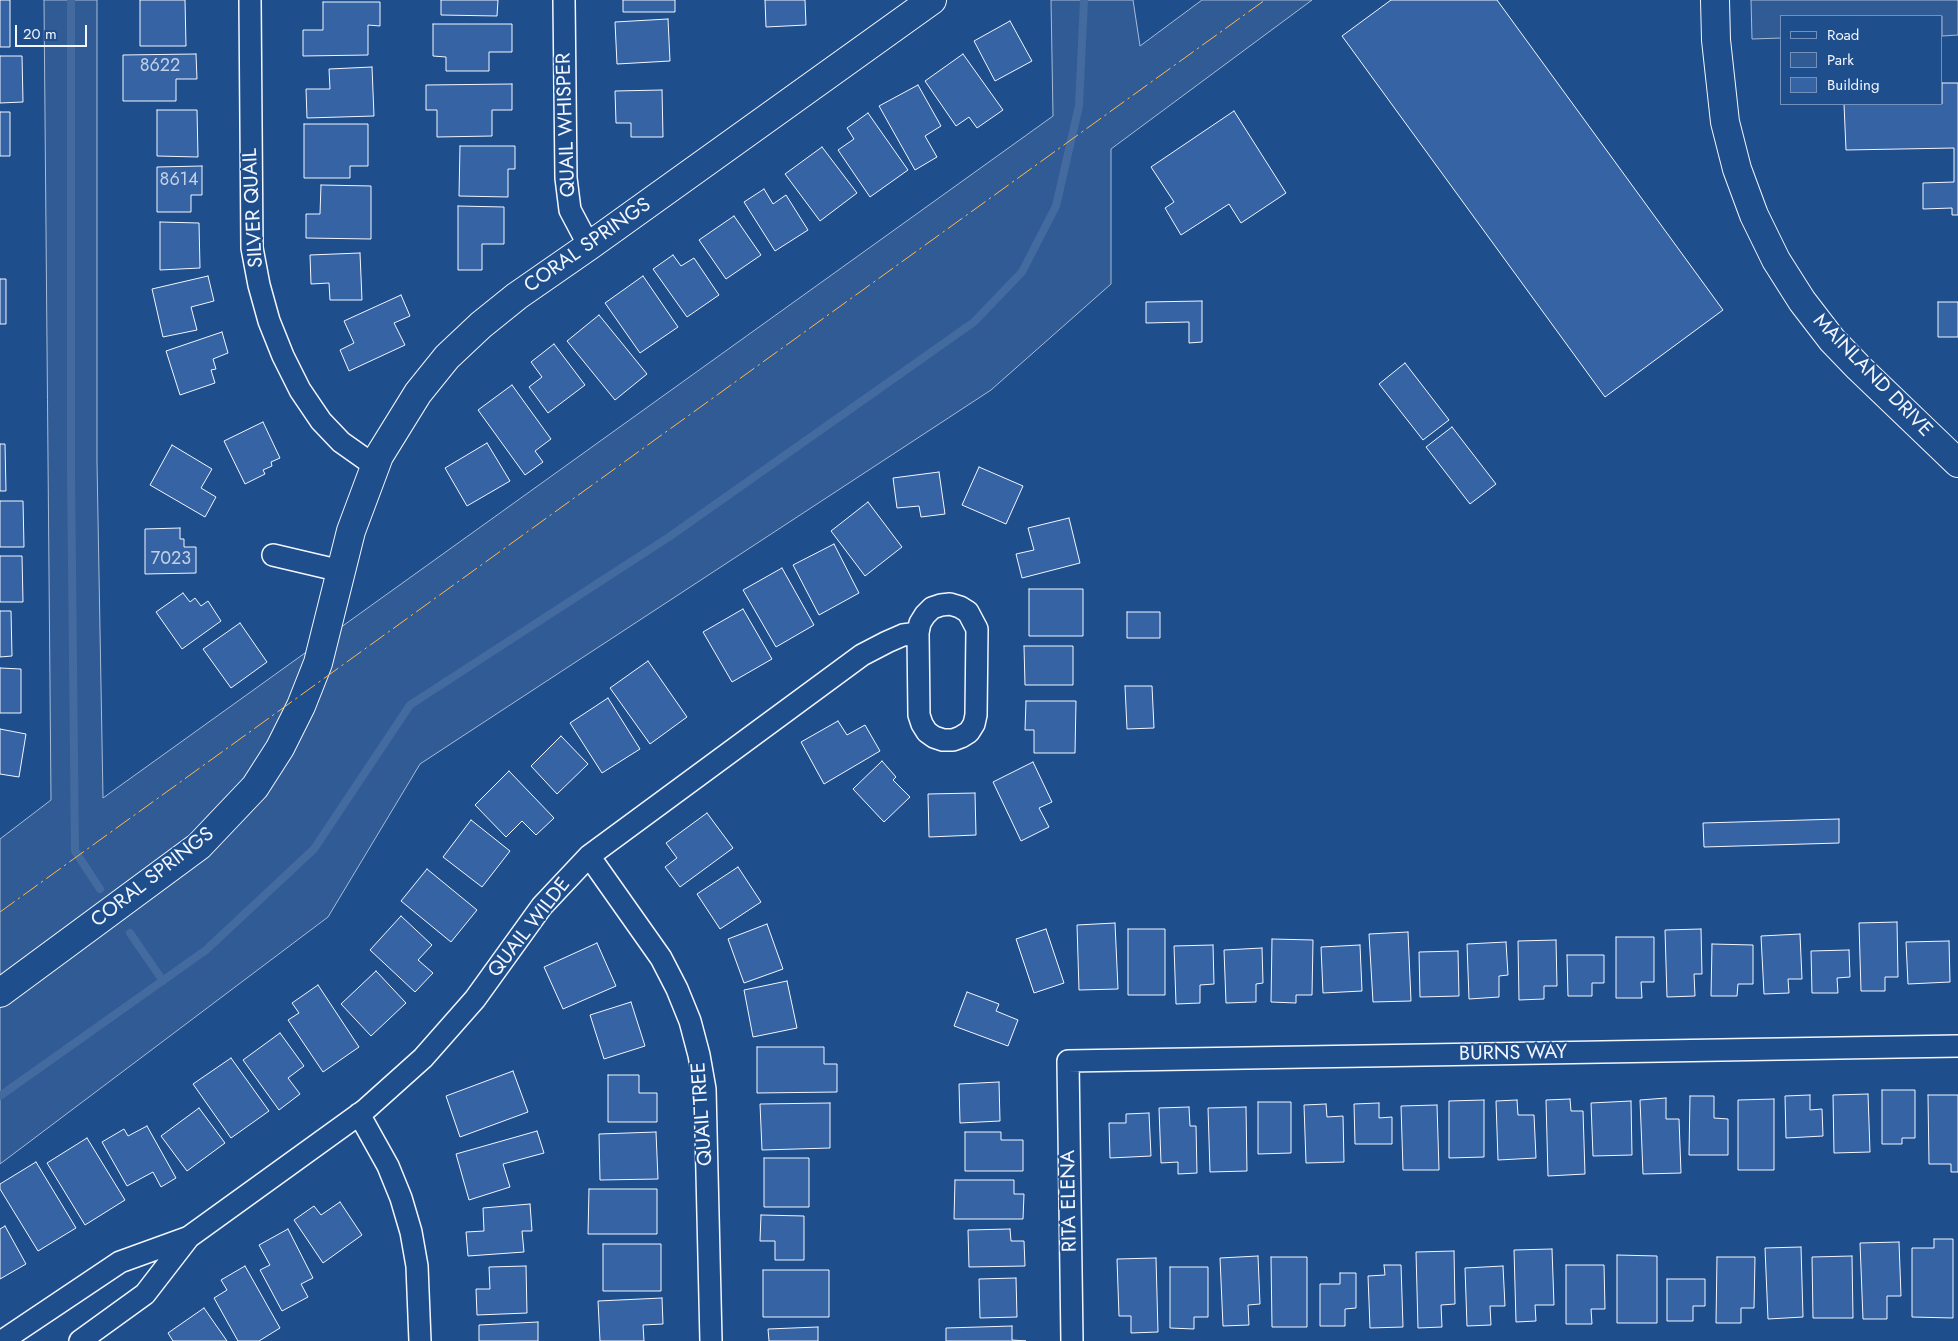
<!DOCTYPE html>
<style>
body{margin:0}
#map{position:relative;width:1958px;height:1341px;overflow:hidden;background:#1f4e8c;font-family:Jost,sans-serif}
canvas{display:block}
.legend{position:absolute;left:1780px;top:15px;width:162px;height:90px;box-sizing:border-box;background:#1f4e8c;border:1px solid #7391ba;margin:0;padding:6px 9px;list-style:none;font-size:15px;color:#f2f6ff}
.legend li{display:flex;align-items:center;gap:10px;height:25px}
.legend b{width:25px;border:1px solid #7391ba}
.scale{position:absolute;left:15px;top:25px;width:72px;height:22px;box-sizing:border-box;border:2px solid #f2f6ff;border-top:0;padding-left:6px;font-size:15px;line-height:18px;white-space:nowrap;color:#f2f6ff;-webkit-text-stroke:4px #1f4e8c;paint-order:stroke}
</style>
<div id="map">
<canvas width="1958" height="1341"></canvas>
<ul class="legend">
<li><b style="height:6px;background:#1f4e8c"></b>Road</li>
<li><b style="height:14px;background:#305b95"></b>Park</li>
<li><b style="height:14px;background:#3563a3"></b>Building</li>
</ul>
<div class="scale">20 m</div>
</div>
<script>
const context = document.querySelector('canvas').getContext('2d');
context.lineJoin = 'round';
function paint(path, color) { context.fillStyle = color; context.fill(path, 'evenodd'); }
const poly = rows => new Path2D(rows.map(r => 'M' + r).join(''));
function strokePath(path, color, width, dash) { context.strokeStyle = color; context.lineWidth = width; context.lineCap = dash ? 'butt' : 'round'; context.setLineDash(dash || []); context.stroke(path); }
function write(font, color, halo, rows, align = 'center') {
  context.font = font + ' Jost,sans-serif'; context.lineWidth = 4; context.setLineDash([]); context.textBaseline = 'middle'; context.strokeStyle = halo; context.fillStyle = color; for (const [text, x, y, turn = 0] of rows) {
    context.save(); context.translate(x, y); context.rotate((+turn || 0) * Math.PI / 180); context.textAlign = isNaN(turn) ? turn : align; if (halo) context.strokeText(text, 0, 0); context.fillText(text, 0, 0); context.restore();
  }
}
const green = poly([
 [44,0,97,0,97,462,103,798,1053,116,1051,0,1133,0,1140,46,1202,0,1312,0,1111,149,1111,284,991,390,420,764,328,917,0,1164,0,839,51,800,44,0],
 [1751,0,1958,0,1958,35,1942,36,1942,16,1782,16,1782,38,1752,39,1751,0]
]);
const stream = poly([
 [71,0,71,471,75,851,100,889],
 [130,933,163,981],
 [0,1096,206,950,314,849,410,705,669,537,974,322,1022,272,1056,206,1079,106,1084,0]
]);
const building = poly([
 [0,0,10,0,10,47,0,47,0,0],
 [140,0,185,0,186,46,140,46,140,0],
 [441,0,498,0,497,16,441,15,441,0],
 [623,0,675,0,675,12,623,12,623,0],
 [765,0,805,0,806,25,766,27,765,0],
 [1391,0,1497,0,1723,310,1605,397,1342,36,1391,0],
 [323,2,380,2,380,26,368,25,368,55,303,56,303,30,323,30,323,2],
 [668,19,670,61,617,64,615,22,668,19],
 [1010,21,1032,61,995,81,974,41,1010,21],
 [433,24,512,24,512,52,489,52,489,71,446,71,446,57,433,56,433,24],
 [196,54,197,79,176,79,176,101,123,101,123,55,196,54],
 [963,54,1003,110,977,128,969,117,956,126,925,81,963,54],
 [0,56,22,56,23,102,0,103,0,56],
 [372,67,374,116,307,118,306,89,330,89,329,69,372,67],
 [1942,83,1958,83,1958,215,1952,215,1952,208,1923,209,1923,183,1954,182,1954,148,1846,150,1844,104,1942,104,1942,83],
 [512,84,512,110,492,110,492,136,437,137,437,110,426,110,426,85,512,84],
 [918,85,941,126,925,136,937,157,915,170,879,106,918,85],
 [662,90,663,137,631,137,631,123,616,123,615,91,662,90],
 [157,110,197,110,198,157,157,156,157,110],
 [1234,111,1286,193,1241,223,1229,204,1181,235,1165,208,1174,202,1151,167,1234,111],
 [0,112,10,112,10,156,0,156,0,112],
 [868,113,908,170,870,197,838,150,854,139,847,128,868,113],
 [304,124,368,124,368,166,350,166,350,178,304,178,304,124],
 [460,146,515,146,515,169,508,169,508,197,459,196,460,146],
 [822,147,857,193,820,221,785,174,822,147],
 [202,166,202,195,191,195,191,212,157,212,157,167,202,166],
 [321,185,371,186,371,239,306,238,306,214,320,214,321,185],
 [764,189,773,204,786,195,808,230,775,251,744,202,764,189],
 [458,206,504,207,504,244,482,244,482,270,458,270,458,206],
 [734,216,761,255,726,279,699,240,734,216],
 [160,222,199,223,200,268,160,270,160,222],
 [360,253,362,300,330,300,329,283,311,284,310,255,360,253],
 [673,255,681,266,694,258,719,295,687,317,653,269,673,255],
 [208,276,214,301,191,307,197,330,163,337,152,289,208,276],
 [643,276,678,327,640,353,605,303,643,276],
 [0,279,6,279,6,324,0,324,0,279],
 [401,295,410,316,394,323,405,345,349,371,340,350,354,343,344,321,401,295],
 [1202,301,1202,342,1189,343,1189,322,1146,323,1146,302,1202,301],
 [1938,302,1958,302,1958,337,1938,337,1938,302],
 [599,315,647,374,615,400,567,341,599,315],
 [222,332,228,353,213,359,216,369,211,370,215,383,180,395,166,351,222,332],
 [554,344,585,385,548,413,529,387,542,377,531,362,554,344],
 [1405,363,1449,420,1423,440,1379,384,1405,363],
 [512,385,551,439,535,451,543,462,525,475,478,410,512,385],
 [263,422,280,458,271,462,272,466,263,470,265,474,245,484,224,441,263,422],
 [1452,427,1496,484,1470,504,1426,447,1452,427],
 [487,443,510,481,467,506,445,468,487,443],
 [0,444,5,444,6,491,0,491,0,444],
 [172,445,212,469,201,488,216,497,205,517,150,485,172,445],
 [979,467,1023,486,1006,524,962,505,979,467],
 [939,472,945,514,921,517,919,506,897,508,893,478,939,472],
 [0,501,23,501,24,547,0,547,0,501],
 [868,502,902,547,865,576,831,531,868,502],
 [1069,518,1080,563,1022,578,1016,554,1034,550,1028,528,1069,518],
 [180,528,180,539,184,539,184,547,196,547,196,573,145,574,145,529,180,528],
 [834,544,859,593,819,615,793,565,834,544],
 [0,556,22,556,23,602,0,602,0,556],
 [782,568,814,625,776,647,743,590,782,568],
 [1029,589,1083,589,1083,636,1029,636,1029,589],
 [183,593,190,602,195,598,201,606,208,601,221,621,182,649,156,612,183,593],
 [743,609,772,659,732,682,703,632,743,609],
 [0,611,11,611,12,656,0,657,0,611],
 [1127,612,1160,612,1160,638,1127,638,1127,612],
 [240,623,267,662,231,688,203,649,240,623],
 [1024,646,1073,646,1073,685,1025,685,1024,646],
 [648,661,687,717,650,744,610,688,648,661],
 [0,668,21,669,21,713,0,713,0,668],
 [1125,686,1152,686,1154,728,1127,729,1125,686],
 [608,698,640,749,602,773,570,723,608,698],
 [1026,701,1076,701,1075,753,1034,753,1034,730,1025,730,1026,701],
 [838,721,847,735,865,725,880,751,824,784,801,742,838,721],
 [0,729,26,734,19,777,0,774,0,729],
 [561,736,588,764,557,794,531,766,561,736],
 [882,761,896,777,893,780,910,797,884,822,853,789,882,761],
 [1033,762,1052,802,1039,808,1049,827,1021,841,993,782,1033,762],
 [509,771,554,818,536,835,522,821,506,837,475,805,509,771],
 [975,793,976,835,929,837,928,794,975,793],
 [707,813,733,848,680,887,665,867,677,858,666,843,707,813],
 [1839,819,1839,843,1704,847,1703,823,1839,819],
 [471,820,510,851,482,887,443,857,471,820],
 [738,867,761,902,720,929,697,894,738,867],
 [427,869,477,910,451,942,401,901,427,869],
 [401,916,432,945,418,960,433,973,415,992,370,950,401,916],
 [1897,922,1898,977,1885,977,1885,991,1861,991,1859,923,1897,922],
 [1115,923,1118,989,1079,990,1077,925,1115,923],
 [767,924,783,969,744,983,728,939,767,924],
 [1046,929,1064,983,1034,993,1016,939,1046,929],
 [1128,929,1165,929,1165,995,1128,995,1128,929],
 [1701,929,1702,974,1694,974,1695,996,1667,997,1665,930,1701,929],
 [1408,932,1411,1001,1373,1002,1369,934,1408,932],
 [1800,934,1802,979,1788,979,1789,993,1764,994,1761,936,1800,934],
 [1616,937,1654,937,1654,982,1641,982,1642,998,1616,998,1616,937],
 [1272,939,1313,940,1312,995,1296,995,1296,1003,1271,1002,1272,939],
 [1556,940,1557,986,1544,986,1544,999,1519,1000,1518,941,1556,940],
 [1949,941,1950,982,1908,984,1906,942,1949,941],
 [1506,942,1508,975,1499,976,1499,997,1469,999,1467,944,1506,942],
 [597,943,616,986,563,1009,544,967,597,943],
 [1712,944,1753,945,1753,984,1738,984,1737,996,1711,996,1712,944],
 [1213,945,1214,984,1200,985,1200,1003,1176,1004,1174,946,1213,945],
 [1360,945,1362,991,1323,993,1321,947,1360,945],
 [1262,948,1263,983,1256,984,1256,1002,1226,1003,1224,950,1262,948],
 [1849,950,1850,977,1837,978,1838,993,1812,993,1811,951,1849,950],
 [1458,951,1459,996,1420,997,1419,952,1458,951],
 [1567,955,1604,955,1604,983,1592,983,1592,996,1568,996,1567,955],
 [376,971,406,1003,371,1036,341,1004,376,971],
 [787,981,797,1028,753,1037,744,990,787,981],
 [318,985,359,1047,323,1072,288,1020,299,1013,292,1003,318,985],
 [967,992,999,1004,996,1011,1018,1020,1008,1046,954,1026,967,992],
 [631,1002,645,1046,604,1059,590,1015,631,1002],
 [280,1033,304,1066,288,1078,300,1094,279,1110,243,1060,280,1033],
 [757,1047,824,1047,824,1064,837,1064,837,1092,757,1093,757,1047],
 [231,1058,269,1111,231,1138,193,1084,231,1058],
 [513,1071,528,1112,460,1137,446,1096,513,1071],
 [608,1075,639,1075,639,1093,657,1093,657,1122,608,1122,608,1075],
 [999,1082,1000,1121,960,1123,959,1084,999,1082],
 [1882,1090,1915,1090,1915,1138,1902,1138,1902,1144,1882,1144,1882,1090],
 [1868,1094,1870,1152,1834,1153,1833,1095,1868,1094],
 [1810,1095,1810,1110,1822,1109,1823,1136,1786,1138,1785,1096,1810,1095],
 [1928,1095,1958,1095,1958,1172,1951,1172,1951,1164,1929,1164,1928,1095],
 [1690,1096,1714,1096,1714,1118,1728,1119,1728,1155,1689,1155,1690,1096],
 [1666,1098,1666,1119,1679,1119,1681,1173,1643,1174,1640,1100,1666,1098],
 [1570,1099,1571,1111,1583,1111,1585,1174,1548,1176,1546,1100,1570,1099],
 [1774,1099,1774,1170,1738,1170,1738,1100,1774,1099],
 [1484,1100,1484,1157,1449,1158,1449,1101,1484,1100],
 [1517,1100,1518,1115,1534,1115,1536,1158,1498,1160,1496,1101,1517,1100],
 [1631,1101,1632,1155,1593,1156,1591,1103,1631,1101],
 [1258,1102,1291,1102,1291,1153,1258,1154,1258,1102],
 [830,1103,830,1148,762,1150,760,1104,830,1103],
 [1379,1103,1379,1118,1392,1117,1392,1144,1355,1144,1354,1104,1379,1103],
 [1326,1104,1327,1117,1343,1116,1344,1162,1306,1163,1304,1105,1326,1104],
 [1437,1105,1439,1170,1403,1170,1401,1106,1437,1105],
 [1189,1107,1190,1126,1196,1126,1197,1173,1178,1174,1178,1162,1161,1163,1159,1108,1189,1107],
 [1246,1107,1247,1171,1210,1172,1208,1108,1246,1107],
 [199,1108,225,1143,187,1171,161,1136,199,1108],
 [1149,1113,1151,1156,1110,1158,1109,1123,1126,1123,1126,1114,1149,1113],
 [147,1126,176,1178,161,1187,153,1172,127,1186,102,1142,124,1129,128,1136,147,1126],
 [537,1131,544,1153,503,1164,510,1187,469,1200,456,1154,537,1131],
 [656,1132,658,1179,600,1180,599,1134,656,1132],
 [965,1132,1001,1132,1001,1140,1023,1140,1023,1171,965,1171,965,1132],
 [87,1138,125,1200,85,1225,47,1163,87,1138],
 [764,1158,809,1158,809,1207,764,1207,764,1158],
 [36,1162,76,1228,38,1251,0,1189,0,1184,36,1162],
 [955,1180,1014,1180,1014,1194,1024,1194,1023,1219,954,1219,955,1180],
 [589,1189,657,1189,657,1234,588,1234,589,1189],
 [340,1202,362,1235,323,1263,294,1220,314,1206,321,1215,340,1202],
 [530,1204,532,1231,522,1231,524,1252,468,1256,466,1232,484,1231,483,1208,530,1204],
 [761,1215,804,1216,804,1260,775,1260,775,1241,760,1241,761,1215],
 [5,1226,26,1264,0,1279,0,1229,5,1226],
 [288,1229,313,1278,301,1284,308,1297,282,1311,260,1270,270,1265,259,1245,288,1229],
 [1010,1229,1011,1241,1024,1241,1025,1266,969,1267,968,1230,1010,1229],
 [1934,1239,1953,1239,1953,1318,1912,1317,1912,1248,1934,1248,1934,1239],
 [1899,1242,1901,1296,1887,1296,1887,1319,1863,1319,1860,1243,1899,1242],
 [603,1244,661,1244,661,1291,603,1291,603,1244],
 [1801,1247,1803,1317,1768,1319,1765,1248,1801,1247],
 [1552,1249,1554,1305,1535,1305,1536,1321,1516,1322,1514,1250,1552,1249],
 [1454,1251,1455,1304,1441,1305,1442,1327,1418,1328,1416,1252,1454,1251],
 [1617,1255,1657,1256,1657,1323,1617,1323,1617,1255],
 [1258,1256,1260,1304,1248,1305,1249,1325,1223,1326,1220,1258,1258,1256],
 [1852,1256,1853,1318,1813,1318,1812,1257,1852,1256],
 [1271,1257,1307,1257,1307,1327,1272,1327,1271,1257],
 [1717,1257,1755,1257,1754,1308,1741,1308,1741,1323,1716,1323,1717,1257],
 [1156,1258,1158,1332,1131,1333,1131,1316,1119,1316,1117,1259,1156,1258],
 [1384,1265,1401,1265,1403,1327,1370,1328,1368,1276,1385,1275,1384,1265],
 [1566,1265,1604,1265,1605,1309,1591,1309,1592,1324,1566,1324,1566,1265],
 [245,1266,280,1328,259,1341,238,1341,214,1298,227,1290,221,1280,245,1266],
 [526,1266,527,1313,477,1315,476,1289,490,1289,489,1267,526,1266],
 [1503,1266,1505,1306,1490,1306,1491,1325,1467,1326,1465,1268,1503,1266],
 [1170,1267,1208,1267,1208,1317,1194,1317,1194,1329,1170,1328,1170,1267],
 [763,1270,829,1270,829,1317,763,1317,763,1270],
 [1340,1273,1356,1273,1356,1308,1345,1309,1345,1326,1320,1326,1320,1284,1340,1284,1340,1273],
 [1016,1278,1017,1317,980,1318,979,1279,1016,1278],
 [1667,1279,1705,1279,1705,1306,1693,1306,1693,1321,1667,1321,1667,1279],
 [662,1298,663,1324,643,1325,644,1341,600,1341,598,1301,662,1298],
 [204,1308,227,1341,173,1341,168,1333,204,1308],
 [538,1322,538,1341,479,1341,479,1325,538,1322],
 [1012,1326,1012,1340,1026,1341,946,1341,946,1328,1012,1326],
 [818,1327,818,1341,769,1341,768,1329,818,1327]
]);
const street = poly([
 [250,0,252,248,259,285,269,321,283,356,300,390,321,421,341,442,375,466],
 [564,0,566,178,570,210,589,246],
 [273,555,341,571],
 [950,604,960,607,968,612,977,629,976,715,974,724,969,732,961,737,953,740,943,740,934,737,927,732,922,724,919,715,918,633,920,623,925,615,932,608,941,605,950,604],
 [589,856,661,958,677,989,690,1021,699,1055,705,1089,711,1341],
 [359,1114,388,1166,401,1198,411,1232,417,1266,420,1341],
 [2,1341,120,1262,189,1237,365,1110,423,1058,475,999,542,906,589,856,862,655,887,642,903,635,918,633],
 [80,1341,145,1294,189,1237],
 [1072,1341,1068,1061,1958,1046]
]);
const secondary = poly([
 [1715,0,1716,40,1725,122,1737,169,1754,215,1776,260,1802,301,1832,340,1859,368,1958,463],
 [0,993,199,846,255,787,280,748,301,706,318,663,351,531,379,456,418,393,447,357,481,325,517,296,589,246,932,0]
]);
const power = poly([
 [0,912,1265,0]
]);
const numberNames = [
 ["8622",160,67],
 ["8614",179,181],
 ["7023",171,560]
];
const streetNames = [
 ["QUAIL WHISPER",567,125,-92],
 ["SILVER QUAIL",254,208,-93],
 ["CORAL SPRINGS",588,246,-35],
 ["MAINLAND DRIVE",1872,376,46],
 ["CORAL SPRINGS",153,878,-38],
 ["QUAIL WILDE",530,928,-52],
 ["BURNS WAY",1513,1054,-1],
 ["QUAIL TREE",703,1114,-94],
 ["RITA ELENA",1070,1201,-91]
];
paint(green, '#305b95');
strokePath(green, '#a8bbd7', 1);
strokePath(stream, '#446ba0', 8);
paint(building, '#3563a3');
strokePath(building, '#f2f6ff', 1);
strokePath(street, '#f2f6ff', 24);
strokePath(secondary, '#f2f6ff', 30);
strokePath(street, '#1f4e8c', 21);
strokePath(secondary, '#1f4e8c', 28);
strokePath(power, '#ffb74d', 1, [18, 4, 2.5, 4]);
write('18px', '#c3d1e8', null, numberNames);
write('20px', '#f2f6ff', '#1f4e8c', streetNames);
</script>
